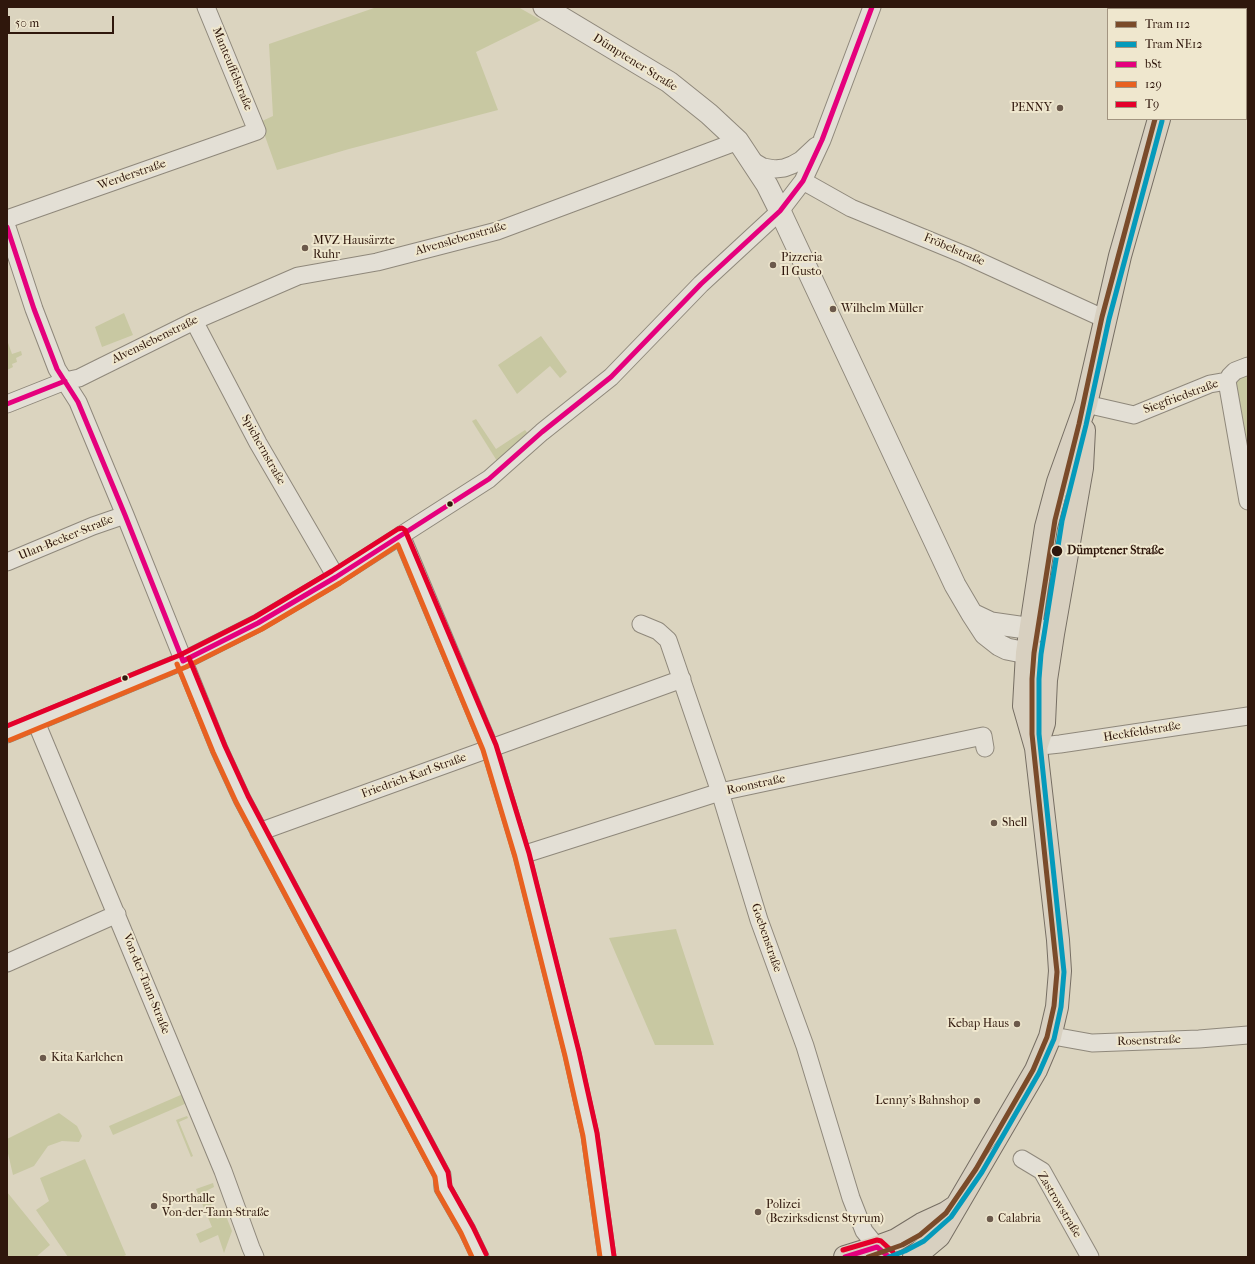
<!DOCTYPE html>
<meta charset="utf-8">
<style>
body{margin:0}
#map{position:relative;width:1255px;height:1264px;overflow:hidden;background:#dbd4bf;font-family:"IM FELL French Canon",serif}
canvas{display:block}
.frame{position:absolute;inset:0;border:8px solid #2f170c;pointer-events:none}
.legend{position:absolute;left:1107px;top:8px;width:140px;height:112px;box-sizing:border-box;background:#efe7ce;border:1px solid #a29480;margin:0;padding:5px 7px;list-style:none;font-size:12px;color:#2f170c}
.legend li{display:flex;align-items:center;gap:8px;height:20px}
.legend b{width:20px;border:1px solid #a29480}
.scale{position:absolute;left:8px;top:16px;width:106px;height:18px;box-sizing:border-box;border:2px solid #2f170c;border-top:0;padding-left:5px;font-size:12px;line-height:14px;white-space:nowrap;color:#2f170c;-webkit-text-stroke:3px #efe7ce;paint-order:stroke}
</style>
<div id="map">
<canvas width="1255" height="1264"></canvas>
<div class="frame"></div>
<ul class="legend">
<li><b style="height:5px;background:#7a4b2a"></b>Tram 112</li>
<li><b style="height:5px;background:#059abb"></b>Tram NE12</li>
<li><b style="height:5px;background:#e5007d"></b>bSt</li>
<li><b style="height:5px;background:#e86121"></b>129</li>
<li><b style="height:5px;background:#e4002b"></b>T9</li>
</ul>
<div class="scale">50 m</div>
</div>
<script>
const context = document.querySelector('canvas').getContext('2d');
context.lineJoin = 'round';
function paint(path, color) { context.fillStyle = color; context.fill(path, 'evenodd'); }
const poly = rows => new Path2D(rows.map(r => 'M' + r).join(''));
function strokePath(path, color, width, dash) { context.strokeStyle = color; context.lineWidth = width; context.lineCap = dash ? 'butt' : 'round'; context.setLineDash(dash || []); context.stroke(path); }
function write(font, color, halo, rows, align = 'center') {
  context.font = font + ' "IM FELL French Canon",serif'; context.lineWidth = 4; context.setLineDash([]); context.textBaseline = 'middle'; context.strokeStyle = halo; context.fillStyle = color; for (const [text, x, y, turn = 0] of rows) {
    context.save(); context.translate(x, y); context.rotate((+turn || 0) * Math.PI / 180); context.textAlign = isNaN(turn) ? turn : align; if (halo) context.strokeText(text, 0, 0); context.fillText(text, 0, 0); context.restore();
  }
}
const green = poly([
 [377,7,518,7,541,20,476,52,498,110,349,149,277,170,260,122,273,116,269,44],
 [124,313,133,335,102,347,95,327],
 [541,336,567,372,560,378,550,366,517,394,498,365],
 [7,340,12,354,21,351,22,355,16,358,17,362,12,364,13,367,7,370],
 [1248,371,1248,472,1233,379],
 [476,419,496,449,525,430,530,436,497,461,472,421],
 [676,929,714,1045,655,1045,609,938],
 [183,1094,187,1103,113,1135,109,1126],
 [59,1113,77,1126,82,1136,79,1142,62,1141,48,1146,34,1166,13,1175,7,1149,7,1139],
 [187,1116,188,1118,179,1122,193,1156,191,1157,176,1120],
 [85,1159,126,1255,122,1257,68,1257,36,1210,49,1201,40,1178],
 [213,1183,214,1187,206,1191,217,1219,226,1216,232,1231,224,1253,218,1235,200,1243,196,1234,212,1227,196,1189],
 [7,1192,50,1245,36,1257,7,1257]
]);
const minor = poly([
 [751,160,763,167,775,169,784,168,792,165,801,160,816,146],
 [803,181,851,208,965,255,1105,319],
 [7,219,257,131,206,7],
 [7,227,34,309,57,369,78,402,125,515,219,749,242,799,442,1175,443,1188,467,1230,480,1257],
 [194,321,258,443,336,577],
 [1227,381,1248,501],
 [1227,381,1230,376,1235,371,1248,366],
 [7,404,65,381,79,378,194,321,298,276,377,262,497,231,738,141],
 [1086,404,1134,415,1210,384,1227,381],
 [401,535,490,748,522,855,572,1054,590,1135,607,1257],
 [7,562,93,526,125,515],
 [641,624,658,631,668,640,720,792,759,920,805,1046,851,1198,864,1231,877,1247,889,1257],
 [36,722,223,1171,251,1248,255,1257],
 [7,734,183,661,258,623,336,577,489,479,542,432,611,377,701,284,780,211,803,181,822,140,872,7],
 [1036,748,1041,746,1060,744,1248,716],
 [259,832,682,679],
 [522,855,720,792,983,736,985,748],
 [7,963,117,914],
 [1050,1037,1053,1036,1092,1043,1199,1039,1248,1035],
 [1022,1159,1042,1171,1090,1257]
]);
const tertiary = poly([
 [544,7,669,82,709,114,738,141,767,185,780,211,955,585,972,614,985,634,999,645,1007,649,1027,653,1045,653],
 [972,614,991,623,1047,631]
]);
const primary = poly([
 [1180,9,1181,7],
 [1207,9,1207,7],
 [1036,748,1044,723,1046,680,1053,634,1082,468,1084,430],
 [845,1257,877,1247,896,1240,922,1224,946,1213,955,1207],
 [914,1257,939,1236,1036,1070,1050,1037,1057,1007,1060,971,1058,940,1036,748,1024,706,1027,653,1046,527,1058,482,1086,404,1120,256,1159,119]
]);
const tram = poly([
 [976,1169,1001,1136]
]);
const bus1 = poly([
 [7,227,34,309,57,369,78,402,125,515,183,661],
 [7,404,65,381],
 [183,661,258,623,336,577,489,479,542,432,611,377,701,284,780,211,803,181,822,140,872,7],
 [845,1257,877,1247,889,1257]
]);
const bus2 = poly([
 [177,664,213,752,236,802,435,1177,437,1191,461,1233,472,1257],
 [10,740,186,667,262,629,340,583,398,545,483,750,515,857,565,1056,583,1136,600,1257]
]);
const bus3 = poly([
 [189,658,225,746,248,796,448,1172,450,1186,473,1227,486,1254],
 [7,726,180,655,255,617,332,571,398,529,402,528,405,530,496,745,529,853,579,1052,597,1133,614,1256],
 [843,1250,877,1240,881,1241,893,1252]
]);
const tram1 = poly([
 [868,1257,902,1245,920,1235,946,1213,976,1169,1021,1091,1033,1070,1047,1037,1054,1006,1057,972,1032,734,1032,679,1034,653,1055,520,1079,424,1102,317,1155,119]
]);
const tram2 = poly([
 [889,1257,905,1251,924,1241,951,1217,982,1172,1027,1094,1039,1073,1054,1039,1061,1007,1064,972,1039,734,1039,679,1041,654,1062,521,1086,425,1109,319,1162,121]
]);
const markers = [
 [1060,108,4,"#6b594b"],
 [305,248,4,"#6b594b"],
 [773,265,4,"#6b594b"],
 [833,309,4,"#6b594b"],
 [450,504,3.5,"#2f170c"],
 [1057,551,6,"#2f170c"],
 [125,678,3.5,"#2f170c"],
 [994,823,4,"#6b594b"],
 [1017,1024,4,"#6b594b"],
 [43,1058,4,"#6b594b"],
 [977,1101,4,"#6b594b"],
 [154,1206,4,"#6b594b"],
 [758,1212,4,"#6b594b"],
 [990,1219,4,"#6b594b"]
];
const streetNames = [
 ["Dümptener Straße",635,63,32],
 ["Manteuffelstraße",232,69,68],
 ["Werderstraße",132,175,-19],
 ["Alvenslebenstraße",461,239,-16],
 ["Fröbelstraße",954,250,23],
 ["Alvenslebenstraße",155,340,-26],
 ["Siegfriedstraße",1181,397,-20],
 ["Spichernstraße",263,450,61],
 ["Ulan-Becker-Straße",66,538,-22],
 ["Heckfeldstraße",1142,732,-9],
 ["Friedrich-Karl-Straße",414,776,-20],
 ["Roonstraße",756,785,-12],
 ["Goebenstraße",766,938,71],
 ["Von-der-Tann-Straße",146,984,68],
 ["Rosenstraße",1149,1041,-2],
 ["Zastrowstraße",1059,1205,59]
];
const poiNames = [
 ["PENNY",1052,108,"right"],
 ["MVZ Hausärzte",313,241],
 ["Ruhr",313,255],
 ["Pizzeria",781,258],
 ["Il Gusto",781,272],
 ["Wilhelm Müller",841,309],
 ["Shell",1002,823],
 ["Kebap Haus",1009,1024,"right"],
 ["Kita Karlchen",51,1058],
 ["Lenny's Bahnshop",969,1101,"right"],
 ["Sporthalle",162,1199],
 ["Von-der-Tann-Straße",162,1213],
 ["Polizei",766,1205],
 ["(Bezirksdienst Styrum)",766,1219],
 ["Calabria",998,1219]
];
const stopNames = [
 ["Dümptener Straße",1067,551]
];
paint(green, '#c8c8a2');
strokePath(minor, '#8f887b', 19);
strokePath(tertiary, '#8f887b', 23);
strokePath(primary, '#766e63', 24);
strokePath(minor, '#e3dfd5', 17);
strokePath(tertiary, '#e3dfd5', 21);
strokePath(primary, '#d8d0c0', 22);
strokePath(tram, '#a19c93', 1);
strokePath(bus1, '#e5007d', 5);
strokePath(bus2, '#e86121', 5);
strokePath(bus3, '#e4002b', 5);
strokePath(tram1, '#7a4b2a', 5);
strokePath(tram2, '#059abb', 5);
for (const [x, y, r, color] of markers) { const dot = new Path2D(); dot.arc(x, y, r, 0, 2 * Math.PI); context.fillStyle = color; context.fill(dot); strokePath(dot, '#efe7ce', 1.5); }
write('12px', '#2f170c', '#efe7ce', streetNames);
write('12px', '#2f170c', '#efe7ce', poiNames, 'left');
write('bold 12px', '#2f170c', '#efe7ce', stopNames, 'left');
</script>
